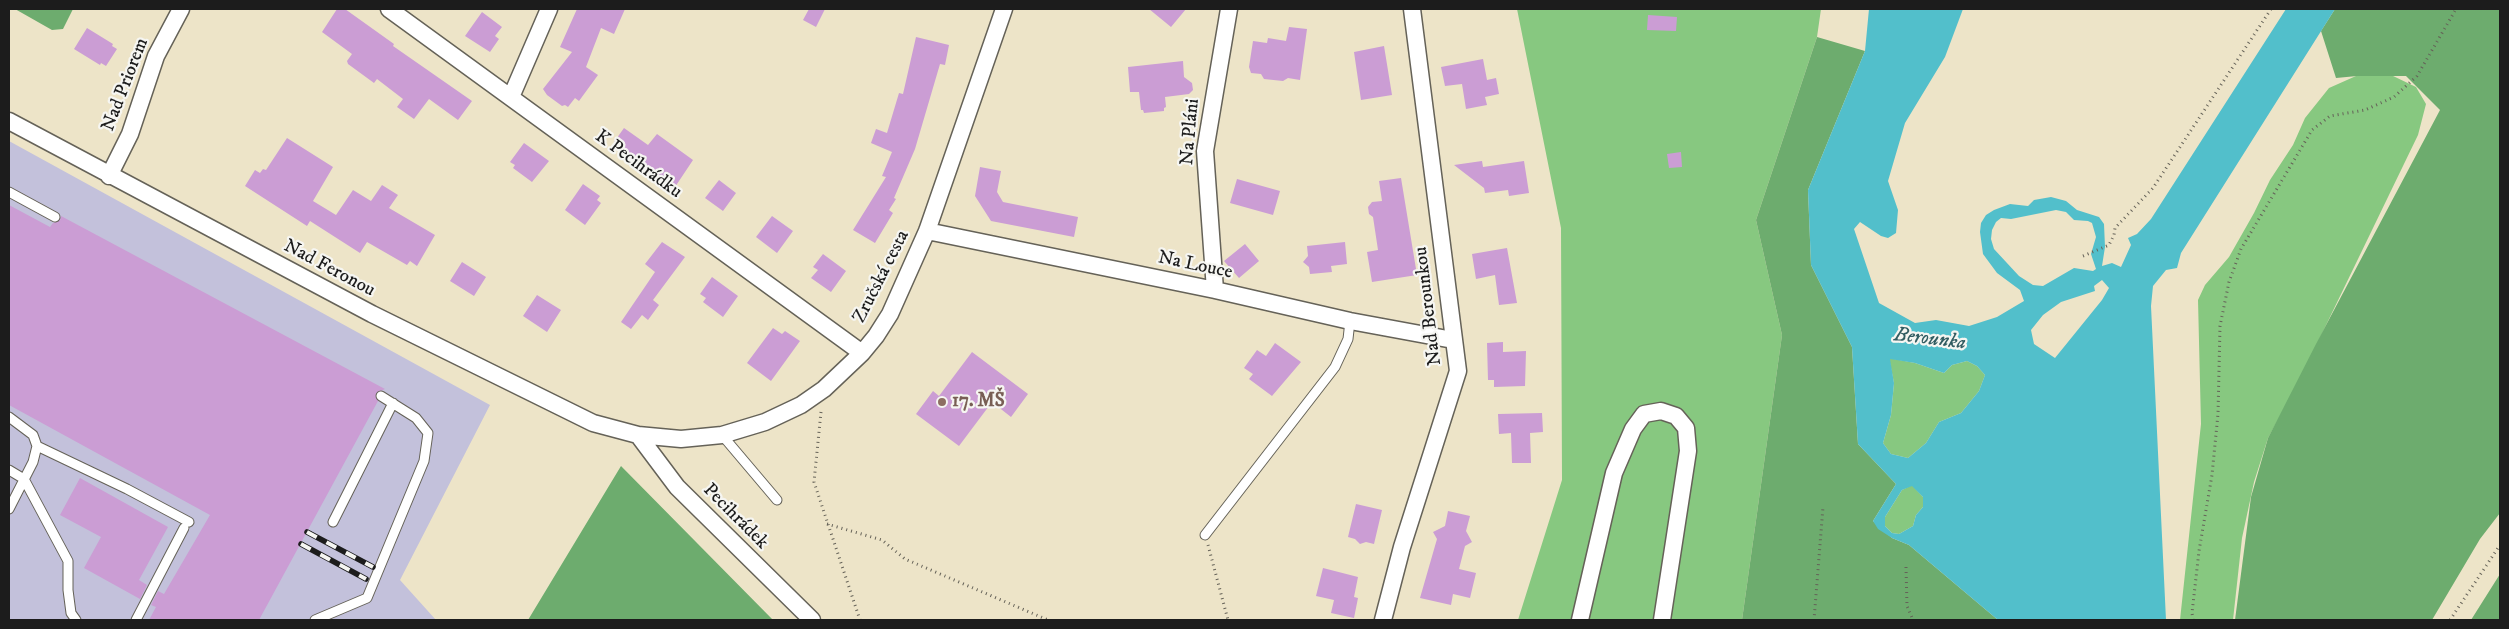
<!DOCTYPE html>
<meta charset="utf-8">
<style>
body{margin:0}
#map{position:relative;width:2509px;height:629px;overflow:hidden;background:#ede4c8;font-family:"IM FELL DW Pica",serif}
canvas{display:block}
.frame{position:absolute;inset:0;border:10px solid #1c1c1c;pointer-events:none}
</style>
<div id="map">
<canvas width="2509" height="629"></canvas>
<div class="frame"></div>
</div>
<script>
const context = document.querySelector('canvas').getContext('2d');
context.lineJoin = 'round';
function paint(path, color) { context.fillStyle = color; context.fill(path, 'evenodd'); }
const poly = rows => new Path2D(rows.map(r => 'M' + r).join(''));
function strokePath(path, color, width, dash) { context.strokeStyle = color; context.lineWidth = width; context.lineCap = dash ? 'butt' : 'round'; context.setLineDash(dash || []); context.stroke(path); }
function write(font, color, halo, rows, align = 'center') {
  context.font = font + ' "IM FELL DW Pica",serif'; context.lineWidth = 4.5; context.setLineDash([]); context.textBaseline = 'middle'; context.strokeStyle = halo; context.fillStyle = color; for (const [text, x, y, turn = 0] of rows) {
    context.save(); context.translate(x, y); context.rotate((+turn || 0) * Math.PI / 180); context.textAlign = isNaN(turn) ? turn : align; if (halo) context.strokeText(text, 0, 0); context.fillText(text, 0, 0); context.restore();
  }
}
const industrial = poly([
 [9,141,490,405,400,580,436,620,9,620]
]);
const green = poly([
 [1517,9,1821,9,1817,37,1756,220,1782,335,1742,620,1518,620,1562,480,1561,228],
 [2391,75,2416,87,2426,104,2418,135,2298,383,2268,438,2254,482,2242,538,2233,620,2180,620,2201,424,2198,300,2205,285,2229,257,2254,213,2270,180,2293,145,2305,118,2329,88,2356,76],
 [1889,358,1915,363,1944,373,1952,365,1967,361,1977,366,1985,375,1979,391,1961,413,1939,422,1926,443,1908,458,1891,454,1883,443,1891,415,1894,383],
 [1912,485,1923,497,1923,507,1916,515,1913,526,1899,534,1892,533,1885,526,1885,517,1902,490]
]);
const forest = poly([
 [15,9,73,9,63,29,52,30],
 [2335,9,2500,9,2500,513,2480,539,2432,620,2235,620,2251,497,2268,438,2316,344,2440,110,2406,76,2357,76,2336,78,2321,31],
 [1817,37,1865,51,1808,190,1811,265,1852,347,1858,444,1896,484,1873,521,1892,538,1909,545,1998,620,1742,620,1782,335,1756,220],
 [621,466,773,620,528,620],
 [2500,574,2500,620,2471,620]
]);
const water = poly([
 [1869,9,1963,9,1945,57,1905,123,1888,181,1898,210,1896,233,1888,238,1881,236,1860,222,1854,229,1879,303,1915,323,1936,320,1969,326,1997,317,2024,301,2020,290,1997,273,1983,254,1980,232,1981,223,1986,215,1994,210,2010,204,2028,206,2034,200,2051,197,2066,201,2077,210,2099,217,2104,224,2105,247,2102,266,2112,263,2121,267,2131,245,2128,238,2137,234,2151,219,2286,9,2335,9,2181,253,2177,268,2166,270,2153,286,2151,306,2166,620,1998,620,1909,545,1892,538,1878,529,1873,521,1896,484,1858,444,1852,347,1811,265,1808,190,1865,51],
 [2056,210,2066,212,2074,220,2088,221,2092,223,2096,237,2091,254,2096,269,2093,271,2074,268,2043,286,2033,285,2019,276,1994,249,1991,239,1992,230,1996,222,2001,218,2011,219],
 [2102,280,2109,288,2102,300,2055,358,2034,344,2031,330,2043,315,2061,302,2095,291,2094,286],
 [1890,359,1915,363,1944,373,1952,365,1967,361,1977,366,1985,375,1979,391,1961,413,1939,422,1926,443,1908,458,1891,454,1883,443,1891,415,1894,383],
 [1912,486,1923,497,1923,507,1916,515,1913,526,1899,534,1892,533,1885,526,1885,517,1902,490]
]);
const building = poly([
 [337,9,345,9,394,44,393,46,472,101,458,120,429,99,414,119,397,107,403,99,377,79,374,83,348,64,347,61,352,54,322,32],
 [577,9,625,9,614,34,601,28,586,67,598,75,579,101,575,98,568,107,565,105,562,106,547,95,543,89,572,52,560,47],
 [809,9,825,9,816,27,803,20],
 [1149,9,1186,9,1171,27],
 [482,12,502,27,495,36,499,39,490,52,465,36],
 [1648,15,1677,17,1676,31,1647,30],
 [1289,27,1307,29,1300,80,1288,78,1283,81,1264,79,1261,74,1251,73,1249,67,1253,41,1267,43,1268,38,1286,41],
 [87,28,113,44,112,46,117,49,106,66,101,63,100,65,74,49],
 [916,37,949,45,945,65,940,64,915,149,894,198,896,199,889,210,893,213,875,243,853,230,886,177,882,176,892,152,871,143,876,129,887,133,899,93,903,94],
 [1384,46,1392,95,1361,100,1354,52],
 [1483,59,1487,80,1496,78,1499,94,1485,97,1487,105,1466,109,1462,84,1445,86,1441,67],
 [1183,61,1184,77,1192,83,1193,90,1189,94,1165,97,1166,107,1164,108,1164,111,1144,113,1143,110,1141,110,1139,92,1130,92,1128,67],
 [624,128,648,145,657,134,693,160,675,187,614,142],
 [287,138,333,167,313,201,336,215,353,190,371,201,382,185,398,195,389,208,435,235,417,266,410,261,407,265,367,242,360,253,310,221,307,226,245,186,255,170,260,173,263,169,266,170],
 [524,143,549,161,532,182,513,168,515,165,510,162],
 [1681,152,1682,167,1669,168,1667,154],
 [1482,161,1483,167,1524,161,1529,193,1509,196,1508,190,1485,193,1484,188,1454,165],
 [980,167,1001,171,997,192,1003,202,1078,217,1074,237,991,221,975,196],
 [1401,178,1417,275,1372,282,1367,252,1378,250,1373,217,1369,214,1368,207,1372,202,1382,201,1379,181],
 [1237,179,1280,191,1273,215,1230,203],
 [719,180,736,193,723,211,705,198],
 [583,184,600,196,597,200,601,203,585,225,565,210],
 [9,205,50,227,53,223,60,220,61,216,385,389,376,393,378,401,259,620,149,620,156,607,151,605,158,591,164,594,210,515,9,405],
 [772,216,793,231,777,253,756,237],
 [662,242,685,257,653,300,659,305,648,320,642,315,631,329,621,322,655,272,645,264],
 [1345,242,1347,264,1331,266,1332,272,1310,274,1309,267,1303,262,1308,256,1307,246],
 [1245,244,1259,261,1239,278,1224,261],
 [1507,248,1517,303,1499,305,1495,275,1476,279,1472,254],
 [823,254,846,271,831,292,811,278,818,270,813,267],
 [462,262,486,277,474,296,450,281],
 [712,277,738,296,723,317,703,302,706,298,700,294],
 [537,295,561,310,547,332,523,316],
 [773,328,782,334,785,331,800,341,771,381,747,363],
 [1503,342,1503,352,1526,351,1525,386,1494,387,1494,380,1488,380,1487,343],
 [1275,343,1301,362,1272,396,1249,379,1253,374,1244,368,1257,350,1266,356],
 [972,352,1028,394,1011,417,992,402,959,446,916,414,933,391,939,396],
 [1542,413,1543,432,1530,433,1531,463,1512,463,1511,433,1499,434,1498,414],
 [80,478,168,527,139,580,147,585,140,599,84,568,101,537,60,515],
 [1356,504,1382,510,1374,544,1366,542,1360,544,1355,539,1348,537],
 [1448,511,1470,516,1466,531,1472,542,1465,546,1459,569,1476,573,1470,598,1453,594,1451,605,1420,598,1437,539,1433,532,1445,526],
 [1323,568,1358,577,1354,597,1358,598,1354,618,1331,613,1334,600,1316,596]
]);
const path = poly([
 [2083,256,2109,245,2114,235,2115,228,2153,188,2271,9],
 [821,412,814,482,860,620],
 [827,524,882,540,905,559,1048,620],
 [1208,545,1228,620],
 [1906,567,1907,606,1913,620],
 [1814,620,1823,507],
 [2193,620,2192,613,2199,551,2212,475,2218,414,2220,326,2229,282,2241,249,2312,130,2330,116,2365,110,2394,97,2417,76,2456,9],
 [2450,620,2500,545]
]);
const service = poly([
 [9,192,55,217],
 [9,417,33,435,37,446,33,462,9,509],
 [722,435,777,500],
 [37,446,127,489,189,522],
 [9,470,24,479,68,561,68,590,71,613,76,620],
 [333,522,393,403],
 [1205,535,1335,367,1348,339,1350,321],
 [136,620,184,528],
 [315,620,367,598,424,461,428,433,416,418,381,396]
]);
const minor = poly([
 [389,9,862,353],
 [511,97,549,9],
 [9,121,372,314,593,423,638,435,681,439,722,435,765,422,801,405,824,389,862,353,876,336,890,314,927,231,1004,9],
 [109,176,130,134,156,56,181,9],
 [927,231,1215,290,1350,321,1453,340],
 [1215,290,1205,151,1229,9],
 [638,435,677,487,812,620],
 [1383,620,1402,547,1458,371,1412,9],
 [1580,620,1614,473,1633,429,1644,414,1661,411,1676,416,1686,428,1688,451,1662,620]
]);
const rail = poly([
 [307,532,373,567],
 [301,544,366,579]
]);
const markers = [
 [942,402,5,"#8d6e63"]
];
const streetNames = [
 ["Nad Priorem",126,85,-69],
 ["Na Pláni",1191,132,-85],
 ["K Pecihrádku",638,165,36],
 ["Na Louce",1195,266,12],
 ["Nad Feronou",329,269,28],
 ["Zručská cesta",882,277,-63],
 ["Nad Berounkou",1429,306,-97],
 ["Pecihrádek",735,517,45]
];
const educationNames = [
 ["17. MŠ",952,402]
];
const waterNames = [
 ["Berounka",1930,340,7]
];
paint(industrial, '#c3c1db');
paint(green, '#87c880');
paint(forest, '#6dac6e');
paint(water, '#52bfcb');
paint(building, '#cb9dd4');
strokePath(service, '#656258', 11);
strokePath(minor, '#656258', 19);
strokePath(path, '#656258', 3, [1, 4]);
strokePath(service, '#fff', 9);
strokePath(minor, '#fff', 16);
strokePath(rail, '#1c1c1c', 5.5);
strokePath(rail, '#f6f6f2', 4, [11]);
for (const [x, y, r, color] of markers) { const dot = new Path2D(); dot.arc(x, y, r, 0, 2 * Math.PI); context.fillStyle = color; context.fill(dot); strokePath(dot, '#f6f6f2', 2); }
write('19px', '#1c1c1c', '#f6f6f2', streetNames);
write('bold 19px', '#785e54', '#f6f6f2', educationNames, 'left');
write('italic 20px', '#325d62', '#f6f6f2', waterNames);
</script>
